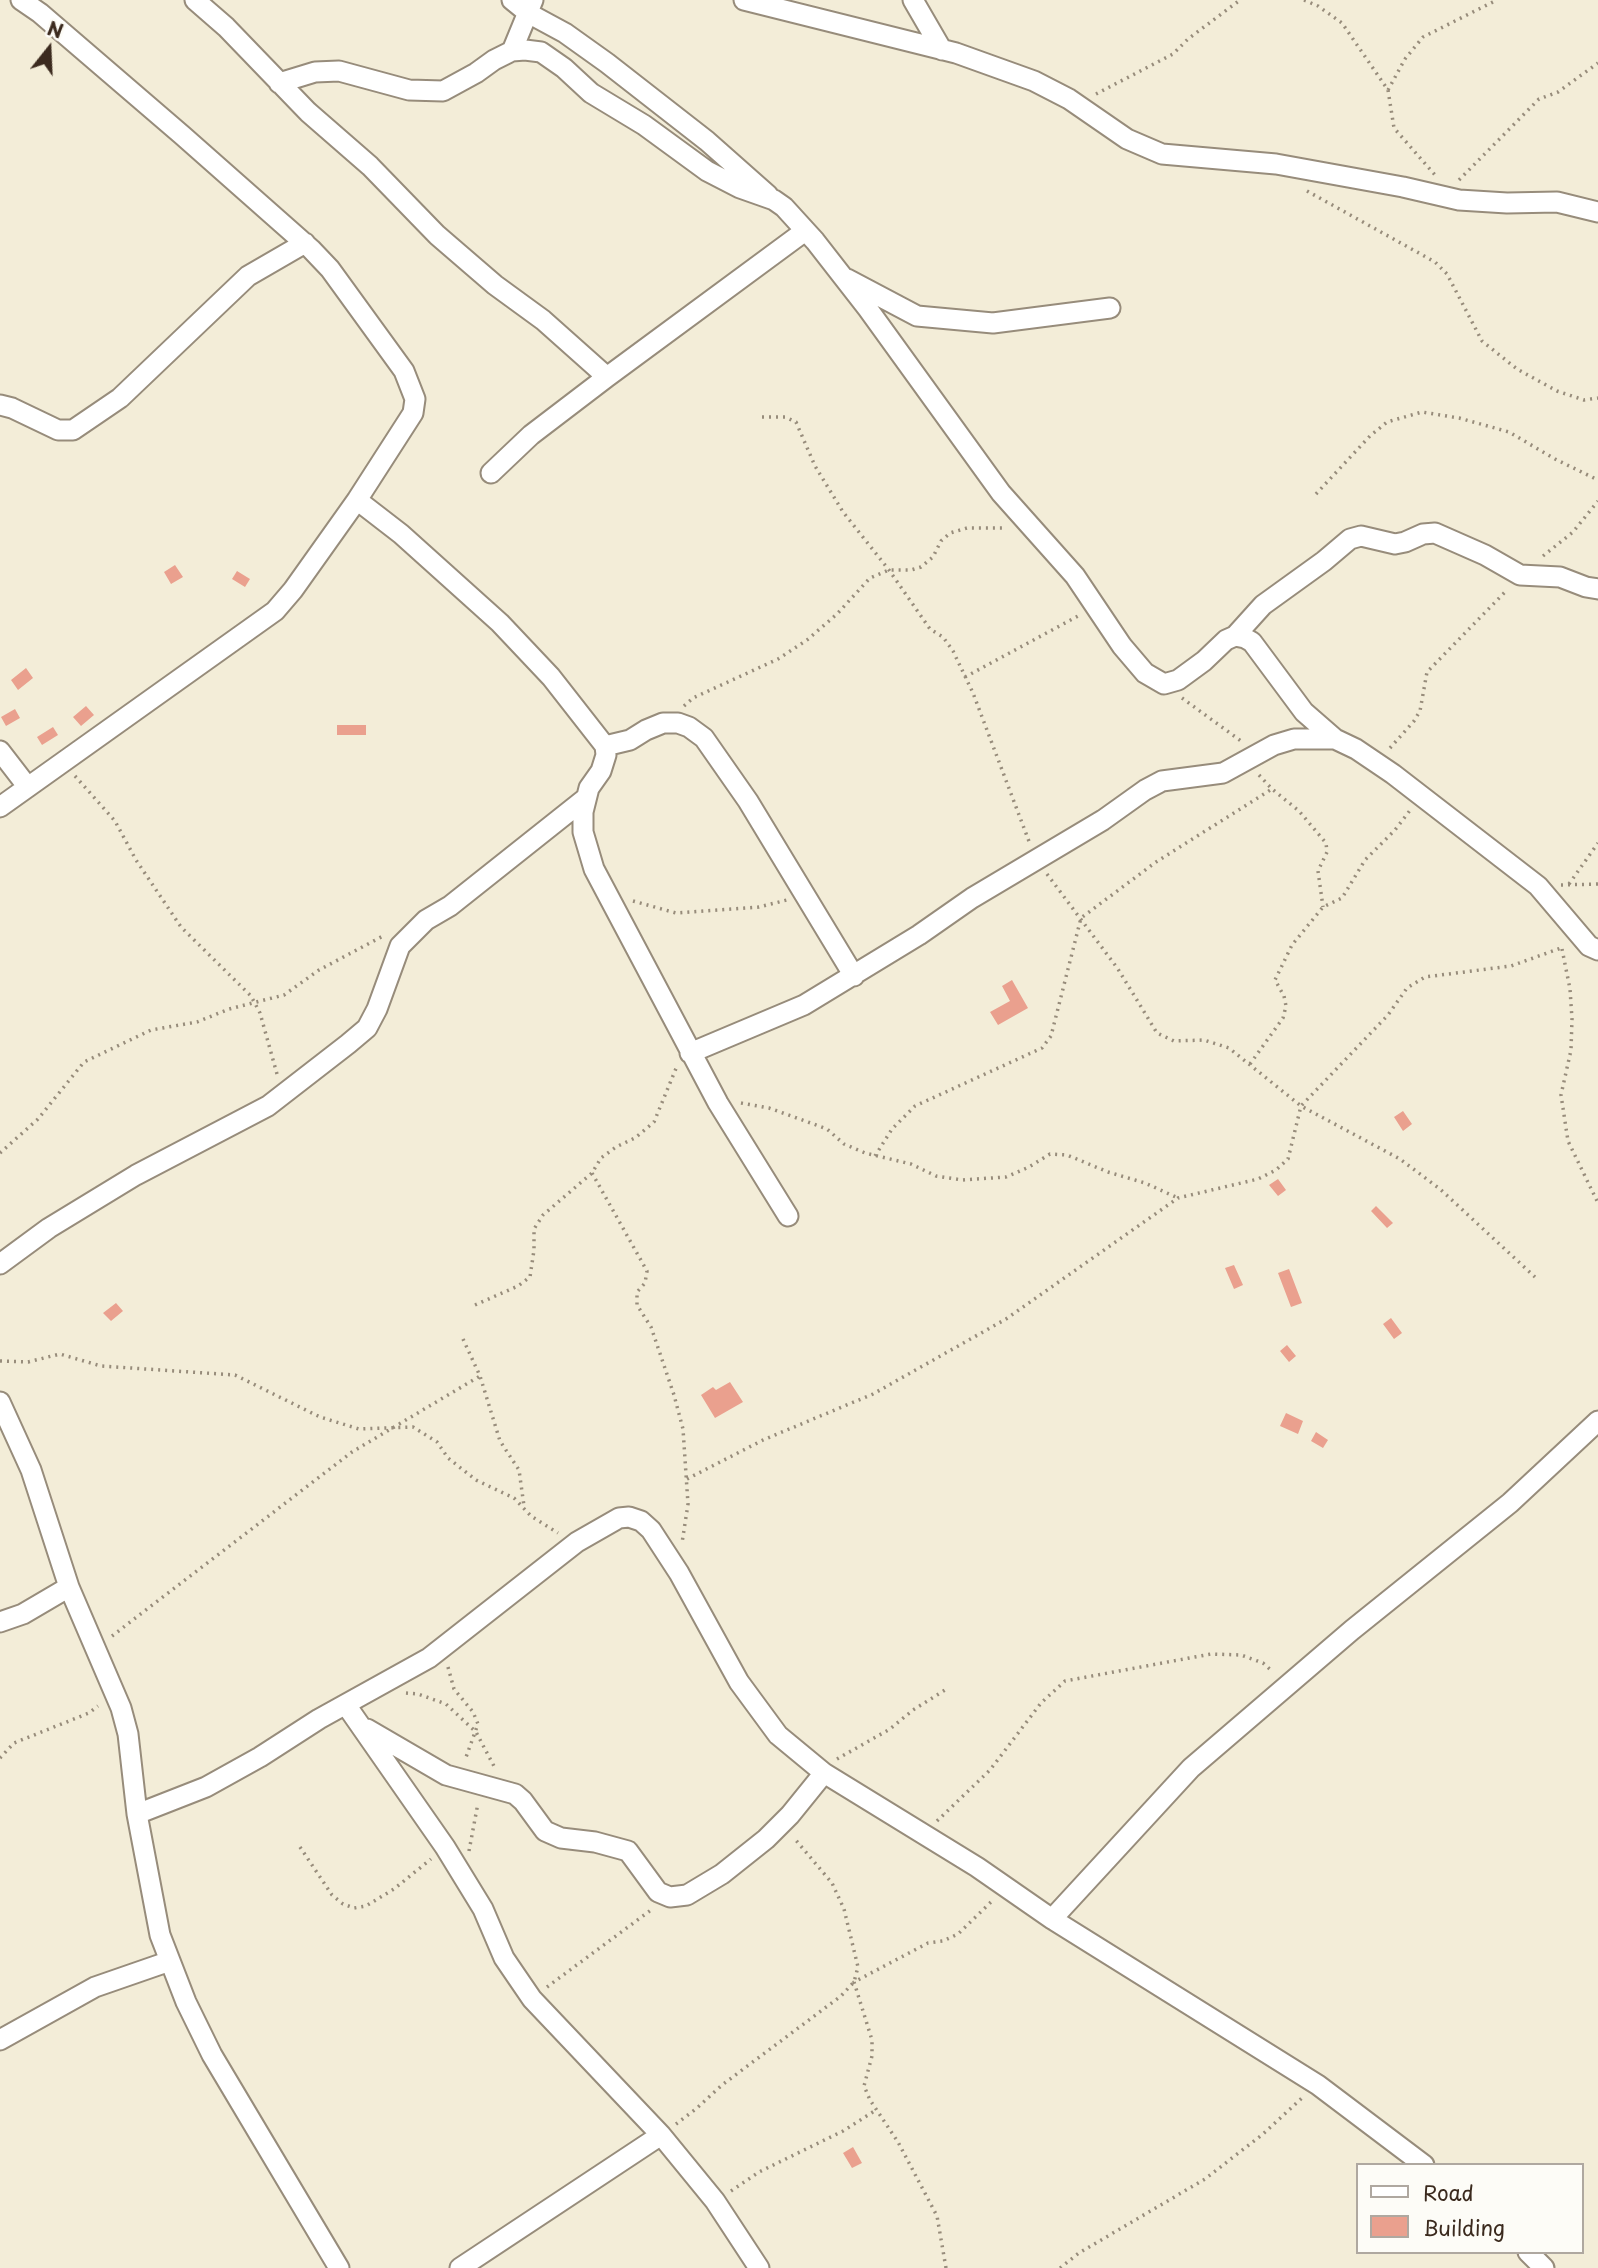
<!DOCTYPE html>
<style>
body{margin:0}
#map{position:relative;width:1598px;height:2268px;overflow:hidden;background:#f3edd8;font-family:"Playpen Sans",sans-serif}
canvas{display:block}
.legend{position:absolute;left:1356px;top:2163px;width:228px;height:91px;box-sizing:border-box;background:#fdfcf7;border:2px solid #afa8a0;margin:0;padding:9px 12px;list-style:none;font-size:21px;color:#3b2a1e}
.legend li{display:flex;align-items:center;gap:14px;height:35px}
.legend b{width:35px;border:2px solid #afa8a0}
.north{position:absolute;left:14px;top:14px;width:70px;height:70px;-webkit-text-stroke:5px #fdfcf7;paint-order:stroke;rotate:18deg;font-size:19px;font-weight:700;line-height:28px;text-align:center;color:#3b2a1e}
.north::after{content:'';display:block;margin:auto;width:24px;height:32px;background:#3b2a1e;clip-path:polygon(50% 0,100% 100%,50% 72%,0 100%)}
</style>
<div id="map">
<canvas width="1598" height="2268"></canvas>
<ul class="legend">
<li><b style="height:9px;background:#fff"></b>Road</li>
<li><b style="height:19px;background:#eaa08e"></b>Building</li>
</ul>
<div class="north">N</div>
</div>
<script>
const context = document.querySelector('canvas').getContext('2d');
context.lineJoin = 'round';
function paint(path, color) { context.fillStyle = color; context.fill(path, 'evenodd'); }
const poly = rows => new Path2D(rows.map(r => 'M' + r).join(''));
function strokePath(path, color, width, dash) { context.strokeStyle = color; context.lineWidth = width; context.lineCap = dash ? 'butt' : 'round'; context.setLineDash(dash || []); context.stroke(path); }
const building = poly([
 [175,565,183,577,171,584,164,572],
 [237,571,250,579,245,587,232,579],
 [26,668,33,678,18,690,11,680],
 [86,706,94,715,81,726,73,717],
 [15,709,20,718,6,726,1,717],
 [337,725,366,725,366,735,337,735],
 [53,727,58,735,42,745,37,737],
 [1012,980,1028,1008,998,1025,990,1012,1010,1001,1002,986],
 [1403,1111,1412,1124,1403,1131,1394,1117],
 [1278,1179,1286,1190,1278,1196,1269,1185],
 [1376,1206,1393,1223,1387,1228,1371,1211],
 [1234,1265,1243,1285,1234,1289,1225,1268],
 [1289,1269,1302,1303,1291,1307,1278,1273],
 [116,1303,123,1311,111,1321,103,1313],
 [1391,1318,1402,1333,1394,1339,1383,1324],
 [1287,1345,1296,1356,1289,1362,1280,1351],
 [730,1382,743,1402,715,1418,701,1395,713,1387,716,1390],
 [1286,1413,1303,1421,1298,1434,1280,1426],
 [1316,1432,1328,1440,1323,1448,1311,1441],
 [853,2147,862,2163,852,2168,843,2153]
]);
const path = poly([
 [1304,0,1318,6,1342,23,1388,90,1394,128,1435,175],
 [1388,90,1405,59,1423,37,1497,0],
 [1096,94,1173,54,1188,39,1240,0],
 [1459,180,1539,99,1558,92,1598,63],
 [1307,191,1435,262,1447,274,1482,341,1517,369,1557,391,1584,400,1598,398],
 [762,417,785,417,796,422,815,466,843,512,889,570,930,629,943,637,953,651,973,693,1030,844],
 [1316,494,1370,436,1387,422,1422,412,1459,418,1509,432,1555,459,1598,480],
 [1543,556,1573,532,1598,501],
 [965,677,1078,616],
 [1182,698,1241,741],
 [684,706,693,698,778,659,807,640,837,614,870,578,889,570,911,570,921,567,933,557,941,541,950,533,967,528,1006,528],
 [1390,748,1414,721,1420,711,1427,672,1507,590],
 [1259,775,1272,789,1299,811,1326,843,1327,852,1318,871,1323,907],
 [75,776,115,821,136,860,181,927,251,996,260,1013,277,1074],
 [1047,874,1118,969,1157,1033,1174,1041,1204,1040,1229,1048,1301,1106,1400,1159,1440,1189,1535,1277],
 [1569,884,1598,843],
 [1561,885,1598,884],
 [633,901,676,913,759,907,787,900],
 [1562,949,1570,989,1572,1019,1571,1050,1561,1095,1568,1141,1598,1203],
 [1250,1064,1283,1018,1286,1006,1284,996,1275,980,1292,945,1323,907,1342,898,1365,860,1395,830,1411,809],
 [741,1103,769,1108,808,1122,827,1129,844,1144,865,1153,911,1164,936,1176,962,1180,1006,1177,1029,1167,1050,1154,1067,1155,1108,1172,1145,1183,1178,1198],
 [0,1153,38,1119,84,1062,151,1030,197,1022,229,1009,284,995,319,970,383,936],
 [875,1156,892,1129,915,1106,1042,1048,1051,1036,1081,918,1156,862,1272,789],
 [592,1173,647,1271,645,1283,637,1292,637,1305,651,1327,674,1395,683,1429,688,1504,682,1543],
 [475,1305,518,1286,530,1277,534,1250,534,1229,543,1215,592,1173,601,1158,616,1147,635,1138,654,1122,677,1066],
 [463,1339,480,1376,500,1441,519,1470,524,1506],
 [0,1361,28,1362,60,1354,101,1366,235,1375,320,1417,359,1429,413,1427,437,1442,448,1458,476,1480,514,1498,531,1516,558,1533],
 [687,1479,763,1440,873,1394,1006,1319,1178,1198,1258,1179,1276,1170,1288,1159,1301,1106,1388,1015,1407,988,1425,977,1511,966,1561,948],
 [112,1636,352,1452,480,1376],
 [448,1667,454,1689,473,1712,478,1724,465,1760],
 [406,1693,418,1694,446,1704,476,1732,496,1770],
 [0,1758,14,1743,89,1713,98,1706],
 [837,1759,890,1729,913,1710,945,1690],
 [937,1821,990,1770,1041,1703,1065,1681,1211,1654,1241,1655,1263,1663,1273,1672],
 [300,1847,332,1895,343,1904,354,1908,366,1906,394,1889,431,1859],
 [469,1851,478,1803],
 [547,1987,651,1910],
 [676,2124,697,2108,722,2085,841,1996,854,1982,858,1967,844,1909,832,1883,794,1838],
 [731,2191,759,2172,843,2131,876,2110],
 [946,2268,937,2216,898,2142,870,2100,864,2086,872,2056,872,2040,854,1982,928,1943,943,1941,958,1934,992,1901],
 [1060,2268,1079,2253,1205,2179,1263,2134,1303,2097]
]);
const minor = poly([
 [195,0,226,27,308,112,370,166,437,235,495,285,543,320,607,377],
 [512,0,528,13,565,33,607,63,707,141,768,195],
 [744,0,956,53,1034,81,1069,99,1127,139,1162,154,1276,164,1403,187,1459,200,1507,203,1557,202,1598,212],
 [913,0,942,50],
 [512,51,533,0],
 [279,83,315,72,339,71,409,90,443,91,476,73,494,60,512,51,525,50,541,52,564,68,591,93,644,125,707,171,740,188,774,200,784,207,815,241,868,309,1001,493,1075,576,1122,646,1145,673,1164,684,1178,680,1204,661,1226,640,1235,636,1245,638,1252,642,1304,712,1335,739],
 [847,279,917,316,993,323,1110,308],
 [0,405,12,408,58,430,73,430,120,398,248,276,305,243],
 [491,473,531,435,607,377,805,231],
 [357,500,401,534,500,623,551,677,605,746,606,755,601,771,589,788,583,812,583,832,594,869,718,1103,788,1216],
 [1235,636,1263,605,1324,561,1350,539,1361,536,1395,544,1405,542,1423,534,1435,533,1485,555,1520,575,1560,577,1586,587,1598,589],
 [605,746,630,740,646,730,663,723,678,723,689,727,704,738,748,801,854,976],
 [0,751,27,786],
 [0,807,275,611,293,590,357,500,413,413,415,399,404,371,330,269,311,249,182,135,40,13,21,0],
 [690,1053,804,1005,919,935,972,898,1103,820,1145,790,1162,781,1223,773,1274,745,1294,739,1335,739,1356,749,1393,774,1538,886,1589,946,1598,950],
 [0,1264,49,1228,136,1175,268,1106,348,1044,367,1028,377,1009,400,946,426,920,450,906,586,798],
 [0,1402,31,1470,69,1587,121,1708,128,1734,137,1814,160,1935,186,2002,212,2055,339,2268],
 [0,1622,23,1614,69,1587],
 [346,1705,445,1847,483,1909,504,1958,532,1999,661,2135,715,2201,759,2268],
 [367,1729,446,1775,515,1794,523,1801,545,1831,561,1838,595,1842,628,1851,658,1892,670,1897,687,1895,722,1874,766,1839,790,1815,824,1773],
 [137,1814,206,1787,260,1757,319,1719,429,1658,577,1542,619,1518,629,1517,641,1521,651,1530,679,1573,739,1682,778,1735,824,1773,977,1867,1052,1919,1318,2085,1424,2165],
 [1052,1919,1191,1768,1352,1630,1510,1503,1598,1421],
 [0,2040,95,1987,170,1961],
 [1528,2252,1544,2268],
 [460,2268,661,2135]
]);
paint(building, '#eaa08e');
strokePath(minor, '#978c7b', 23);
strokePath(path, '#978c7b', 3.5, [2, 5]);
strokePath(minor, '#fff', 19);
</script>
